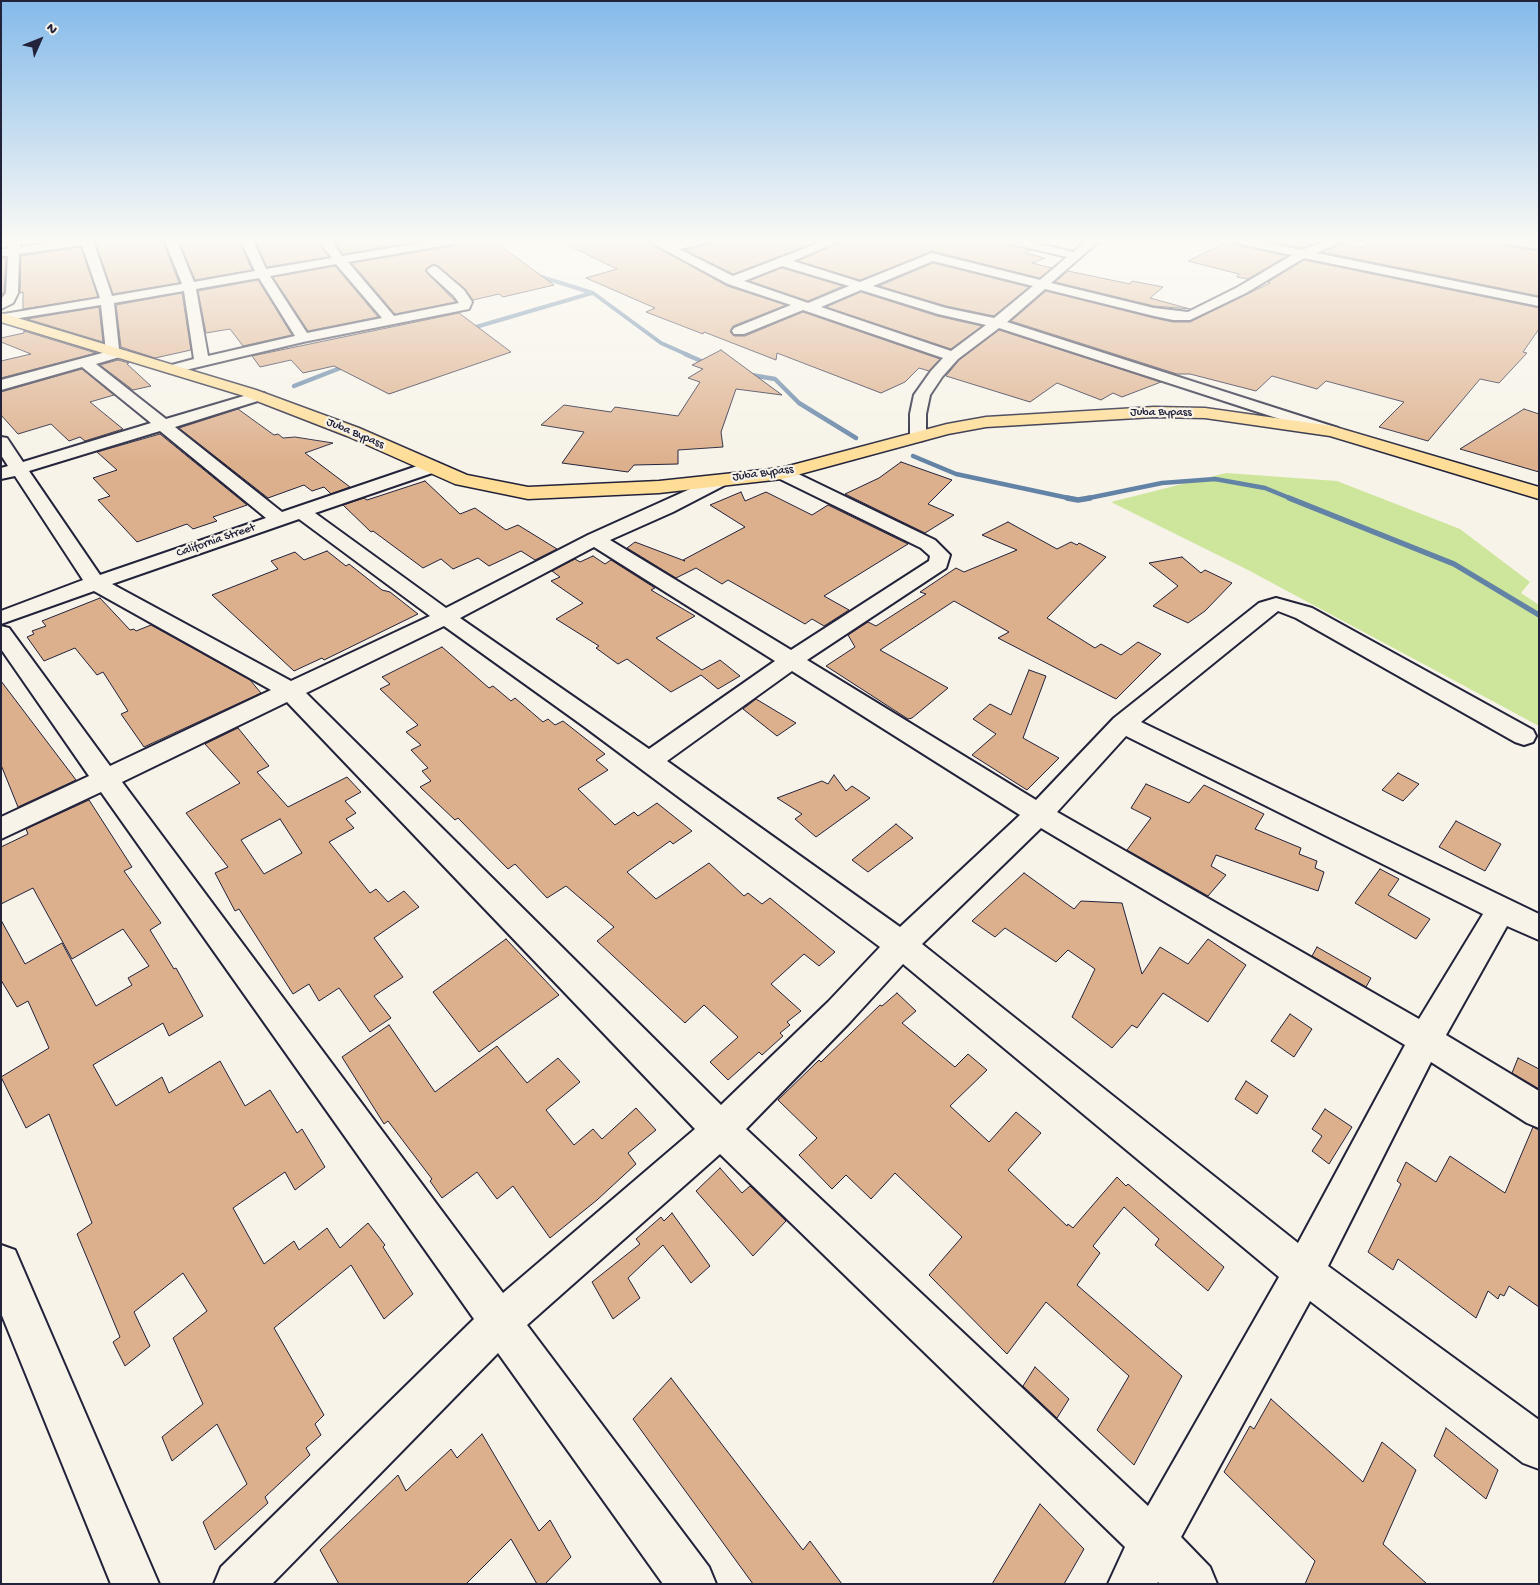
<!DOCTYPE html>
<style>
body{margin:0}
#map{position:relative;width:1540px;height:1585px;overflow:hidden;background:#f7f3e8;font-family:"Gochi Hand",sans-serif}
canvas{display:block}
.frame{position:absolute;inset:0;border:2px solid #22223b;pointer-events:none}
.north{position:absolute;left:15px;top:15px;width:50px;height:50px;-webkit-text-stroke:4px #f7f3e8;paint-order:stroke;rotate:46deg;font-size:14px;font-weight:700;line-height:20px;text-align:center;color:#22223b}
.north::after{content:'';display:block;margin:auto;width:18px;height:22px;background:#22223b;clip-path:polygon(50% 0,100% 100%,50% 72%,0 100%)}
</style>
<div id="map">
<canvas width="1540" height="1585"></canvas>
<div class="frame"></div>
<div class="north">N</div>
</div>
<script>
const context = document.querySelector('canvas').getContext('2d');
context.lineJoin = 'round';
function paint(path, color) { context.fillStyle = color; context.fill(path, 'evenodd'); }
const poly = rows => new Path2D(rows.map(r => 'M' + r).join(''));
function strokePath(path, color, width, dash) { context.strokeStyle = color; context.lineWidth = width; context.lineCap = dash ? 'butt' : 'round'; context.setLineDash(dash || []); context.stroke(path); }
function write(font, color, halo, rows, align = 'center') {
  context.font = font + ' "Gochi Hand",sans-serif'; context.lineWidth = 4.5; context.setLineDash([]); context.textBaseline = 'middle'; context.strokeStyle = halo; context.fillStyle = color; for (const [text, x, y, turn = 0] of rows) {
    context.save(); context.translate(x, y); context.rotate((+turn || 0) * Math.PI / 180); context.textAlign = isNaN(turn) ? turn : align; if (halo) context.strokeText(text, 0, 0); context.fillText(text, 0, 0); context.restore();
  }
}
const green = poly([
 [1226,473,1337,481,1460,529,1530,582,1521,593,1539,605,1539,726,1248,570,1111,502]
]);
const streamFar2 = poly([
 [535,275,593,293,661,343,688,355],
 [469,329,592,293]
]);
const streamFar1 = poly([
 [685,354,708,364],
 [745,374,775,379,799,403,856,438],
 [294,386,348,365],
 [913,456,956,474,1073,499],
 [1084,499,1162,483,1215,479,1265,488,1292,499]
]);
const stream = poly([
 [1067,498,1078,500,1090,498],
 [1289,498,1454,564,1539,615]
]);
const building = poly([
 [95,241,163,241,179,283,113,294,95,241],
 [179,241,205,241,206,244,239,241,252,270,195,280,179,241],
 [255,241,317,241,329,257,267,267,255,241],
 [333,241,422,241,343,254,333,241],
 [460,241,494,241,554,285,503,297,499,294,473,300,465,289,438,266,432,264,425,271,456,302,395,314,352,263,452,246,460,241],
 [560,241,646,241,727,286,786,305,733,326,730,332,734,336,745,336,803,312,940,359,929,371,919,368,905,382,881,393,777,353,776,360,704,332,703,334,646,312,655,308,586,278,617,269,560,241],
 [711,241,819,241,733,274,685,250,707,245,711,241],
 [842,241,1004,241,1008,245,1031,250,1025,253,1045,258,1032,263,1052,268,1040,278,932,251,860,280,798,261,842,241],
 [1229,241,1240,246,1287,256,1248,279,1237,277,1239,274,1188,261,1229,241],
 [1265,241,1322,241,1302,248,1265,241],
 [1365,241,1498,241,1506,246,1539,251,1539,296,1322,252,1343,243,1364,248,1365,241],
 [81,247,98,297,23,309,23,292,20,293,21,256,81,247],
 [1,258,6,258,4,292,1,295,1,258],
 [1304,260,1539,308,1539,329,1523,352,1527,353,1499,383,1480,379,1428,441,1379,427,1404,402,1326,381,1317,389,1272,376,1256,391,1190,374,1177,374,1011,321,1046,291,1154,318,1173,322,1190,322,1270,283,1268,282,1304,260],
 [933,263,1029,287,994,316,946,306,879,286,933,263],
 [335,266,378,317,308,331,273,277,335,266],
 [782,268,843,286,808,301,749,281,782,268],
 [1068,271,1130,284,1132,281,1163,287,1150,298,1190,309,1154,306,1055,282,1068,271],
 [258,280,292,335,243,346,230,329,206,333,198,291,258,280],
 [861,292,937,316,982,326,951,349,826,307,861,292],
 [182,293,191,350,155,358,121,347,116,305,182,293],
 [99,307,103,342,27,319,99,307],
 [459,313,511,352,389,394,334,366,303,373,291,360,260,367,252,356,459,313],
 [999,330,1161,382,1122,397,1113,393,1101,400,1057,383,1030,402,946,376,959,360,999,330],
 [24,331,96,353,1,378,1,361,31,354,1,342,1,338,24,333,24,331],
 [721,350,782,395,736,389,721,432,723,447,678,450,678,464,634,465,628,472,562,463,584,432,541,425,564,405,611,412,615,407,678,416,700,382,688,378,703,369,692,365,721,350],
 [118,360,129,363,127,364,151,386,133,390,100,365,118,360],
 [82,369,114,395,90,402,123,429,85,441,80,437,69,441,51,424,18,434,1,415,1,392,82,369],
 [238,409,274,435,278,434,283,438,295,437,333,443,305,453,350,487,331,494,324,487,312,491,304,485,268,498,179,428,238,409],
 [1524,409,1539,414,1539,472,1460,449,1524,409],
 [160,434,247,505,213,517,217,521,193,529,187,524,137,542,98,500,110,496,93,478,117,470,97,452,160,434],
 [901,462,952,480,928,504,954,515,925,533,845,494,879,478,901,462],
 [425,481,460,514,475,508,506,530,518,525,557,549,535,560,521,551,489,566,478,558,453,569,441,559,423,568,373,531,371,532,343,505,364,498,367,500,425,481],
 [741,492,745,501,766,492,812,515,828,505,908,544,824,596,849,610,824,626,812,619,805,624,728,580,722,584,696,568,676,578,627,548,635,542,685,561,683,560,745,527,710,505,741,492],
 [1008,522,1057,549,1071,542,1077,545,1079,543,1106,557,1047,618,1095,648,1101,644,1121,655,1138,642,1161,654,1116,699,998,638,1009,632,954,601,880,650,948,688,912,718,908,719,826,666,855,647,848,635,868,622,876,626,926,594,920,592,956,568,964,572,1017,550,982,535,1008,522],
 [327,551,346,566,349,564,382,590,390,592,418,614,324,660,322,658,294,671,212,595,278,569,271,561,295,552,304,560,327,551],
 [593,556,605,564,611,560,655,588,651,590,695,616,656,638,702,670,720,660,740,676,718,689,701,675,671,692,627,659,618,664,596,648,599,646,556,619,583,603,551,581,560,577,552,571,575,559,580,562,593,556],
 [1182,557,1201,573,1205,570,1232,583,1205,611,1188,623,1153,606,1178,586,1149,563,1182,557],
 [100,598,130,630,134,629,136,631,151,625,250,680,261,693,144,747,121,714,128,711,103,672,97,675,75,648,44,661,27,637,34,634,32,631,46,626,42,621,100,598],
 [442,647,489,688,493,686,511,701,515,698,543,722,548,719,555,725,563,721,605,754,596,760,608,770,578,789,615,825,634,812,638,816,657,803,692,831,673,844,670,841,627,872,656,899,709,863,744,896,748,893,762,904,770,898,835,952,819,966,804,954,771,984,801,1011,787,1022,790,1025,780,1033,783,1036,762,1055,759,1052,728,1080,710,1062,738,1037,704,1005,685,1023,597,941,614,927,566,886,547,898,515,864,508,869,458,818,455,820,420,787,431,781,422,771,428,768,411,750,421,745,406,732,418,725,380,689,390,684,382,677,442,647],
 [1029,670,1046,676,1023,738,1059,758,1027,790,972,755,996,734,973,719,990,704,1011,715,1029,670],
 [1,681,76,780,18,807,1,765,1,681],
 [756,699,796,723,777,736,743,709,756,699],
 [238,728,269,766,257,772,288,807,347,777,361,792,345,801,356,813,346,819,354,828,329,842,370,893,376,889,388,902,404,891,419,907,374,938,403,977,374,996,391,1018,370,1032,339,988,319,1001,309,984,293,994,239,909,235,911,215,873,228,867,186,813,240,783,205,744,238,728],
 [280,819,302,853,264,874,241,840,280,819],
 [1398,773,1419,784,1403,801,1382,790,1398,773],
 [834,775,846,791,852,786,870,798,816,837,795,819,802,814,777,798,822,781,828,784,834,775],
 [1146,784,1189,803,1204,785,1264,814,1255,829,1301,848,1299,854,1317,861,1315,868,1324,872,1318,891,1216,855,1211,866,1226,875,1208,896,1127,850,1151,818,1131,808,1146,784],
 [89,800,132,867,124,871,161,923,150,930,174,969,176,968,203,1016,169,1036,163,1023,93,1065,116,1106,162,1077,169,1093,220,1061,245,1106,270,1090,297,1133,302,1129,325,1167,295,1190,285,1172,233,1208,264,1264,294,1241,299,1250,327,1228,340,1248,368,1223,385,1245,383,1247,413,1294,384,1319,351,1265,274,1328,324,1415,315,1424,321,1435,306,1448,310,1455,265,1497,268,1503,215,1550,203,1522,247,1484,217,1424,172,1461,162,1437,203,1404,173,1338,207,1311,183,1273,134,1312,150,1346,125,1366,113,1342,120,1337,77,1234,92,1223,49,1114,26,1128,1,1077,49,1048,28,1001,17,1007,1,980,1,920,25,964,62,943,96,1006,132,985,128,978,149,966,123,929,72,959,33,888,1,904,1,847,28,834,26,829,89,800],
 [1456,821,1501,844,1485,871,1439,847,1456,821],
 [896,824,913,838,868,872,852,860,896,824],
 [1380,869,1399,879,1388,895,1430,919,1416,939,1355,903,1380,869],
 [1024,873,1074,909,1081,901,1122,903,1142,974,1160,947,1188,964,1208,939,1246,965,1208,1022,1163,993,1137,1028,1132,1025,1112,1048,1072,1017,1095,969,1068,950,1056,962,1005,928,995,937,972,921,1024,873],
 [506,939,559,995,479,1052,433,992,506,939],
 [1317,947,1371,978,1366,987,1312,956,1317,947],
 [897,993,916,1011,902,1023,955,1067,968,1054,987,1070,950,1106,989,1142,1016,1112,1041,1133,1008,1170,1067,1226,1068,1224,1073,1228,1117,1177,1126,1186,1128,1184,1224,1267,1208,1291,1155,1245,1159,1239,1124,1207,1093,1246,1100,1253,1077,1285,1182,1376,1134,1465,1097,1430,1129,1376,1046,1302,1007,1354,929,1275,962,1237,895,1173,871,1199,846,1175,832,1189,799,1155,817,1138,778,1100,819,1060,821,1062,880,1005,882,1006,897,993],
 [1290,1014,1312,1029,1294,1057,1271,1041,1290,1014],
 [389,1025,435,1092,497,1046,527,1083,558,1058,580,1082,546,1110,574,1145,593,1129,602,1139,636,1108,656,1130,628,1153,636,1164,597,1200,550,1238,513,1186,497,1199,477,1172,442,1198,430,1181,432,1179,388,1121,384,1124,342,1057,389,1025],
 [1518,1058,1539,1069,1539,1089,1512,1073,1518,1058],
 [1246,1081,1268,1096,1257,1114,1235,1099,1246,1081],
 [1325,1109,1352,1127,1329,1164,1312,1151,1322,1136,1312,1129,1325,1109],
 [1533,1127,1539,1130,1539,1307,1509,1286,1504,1296,1500,1294,1498,1299,1488,1291,1476,1318,1398,1259,1393,1270,1368,1252,1401,1184,1397,1181,1406,1162,1436,1182,1450,1156,1505,1193,1533,1127],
 [720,1168,742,1193,750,1186,786,1221,753,1256,696,1191,720,1168],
 [672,1213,710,1266,691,1283,663,1245,628,1278,640,1298,613,1319,592,1282,640,1244,636,1239,661,1217,664,1221,672,1213],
 [1035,1367,1069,1399,1057,1418,1023,1386,1035,1367],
 [671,1378,803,1550,810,1541,842,1584,753,1584,633,1419,671,1378],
 [1271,1399,1363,1482,1382,1442,1416,1470,1383,1544,1427,1584,1305,1584,1315,1561,1224,1472,1250,1426,1254,1429,1271,1399],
 [1446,1428,1498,1470,1486,1499,1434,1456,1446,1428],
 [482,1434,539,1531,550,1520,571,1557,545,1584,537,1584,511,1539,466,1584,339,1584,320,1550,398,1475,406,1491,451,1449,457,1458,482,1434],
 [1040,1504,1084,1549,1064,1584,992,1584,1040,1504]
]);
const minor = poly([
 [8,241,20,241,20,247,63,241,93,241,112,296,182,284,165,241,177,241,194,282,255,271,241,241,253,241,266,269,332,258,319,241,331,241,342,256,433,241,458,241,452,244,348,262,394,316,459,303,454,296,429,273,427,270,433,266,437,267,464,290,472,302,469,309,303,342,173,373,168,372,166,369,168,366,194,359,184,291,114,303,119,349,125,353,123,356,96,364,166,419,254,393,264,393,267,396,264,399,175,427,282,512,426,463,438,463,441,467,438,471,315,513,446,608,588,535,721,475,727,476,730,480,727,484,673,512,610,540,791,650,929,561,930,556,921,548,776,477,773,473,776,469,782,468,788,469,935,540,950,555,946,568,807,660,1036,800,1114,718,1259,603,1276,598,1312,608,1533,730,1536,736,1533,742,1524,745,1515,742,1296,618,1278,611,1141,722,1539,914,1539,940,1507,926,1446,1035,1539,1091,1539,1128,1527,1123,1431,1062,1328,1266,1539,1420,1539,1469,1523,1463,1310,1301,1181,1537,1210,1567,1217,1584,1160,1584,1158,1582,1157,1584,1108,1584,1125,1547,720,1154,527,1325,709,1567,716,1584,663,1584,498,1353,272,1584,214,1584,221,1567,474,1319,101,792,1,839,1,817,89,776,1,649,1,626,9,628,110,766,271,690,94,591,1,624,1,611,83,580,15,476,1,479,1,468,8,466,1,455,1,437,7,438,23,462,151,423,82,367,1,390,1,380,106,352,101,305,1,321,1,315,4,314,100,298,82,245,19,254,18,293,13,303,1,309,1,299,6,293,8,256,1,256,1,249,8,249,8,241],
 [336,264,382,318,307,333,270,276,336,264],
 [259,278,295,336,208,356,196,289,259,278],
 [160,431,266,518,100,575,29,471,160,431],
 [299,519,430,616,291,681,112,584,299,519],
 [594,547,775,661,649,749,460,618,594,547],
 [444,626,582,725,880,947,828,1002,721,1105,306,693,444,626],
 [792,671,1020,815,900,927,667,761,792,671],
 [287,702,695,1129,503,1293,122,782,287,702],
 [1126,736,1483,914,1419,1019,1057,812,1126,736],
 [1041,828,1405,1045,1298,1243,922,944,1041,828],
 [903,964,1279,1277,1148,1506,746,1129,850,1022,903,964],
 [648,241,663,241,670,244,687,241,709,241,707,243,679,249,733,276,824,241,840,241,793,261,860,282,932,253,1040,280,1067,257,1008,243,1006,241,1026,241,1073,252,1086,241,1099,241,1051,283,1154,308,1188,312,1238,287,1292,255,1240,244,1234,241,1256,241,1302,250,1328,241,1344,241,1316,253,1539,298,1539,306,1304,258,1246,293,1190,320,1173,320,1154,316,1045,289,1007,322,1338,428,1340,431,1338,434,1326,434,999,328,958,359,942,377,930,395,926,414,926,436,924,440,918,441,912,440,910,436,910,414,914,395,931,371,943,358,803,310,744,334,734,334,732,331,734,328,791,305,728,284,648,241],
 [933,261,1033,286,994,318,946,308,873,286,933,261],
 [782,266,849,286,808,303,744,281,782,266],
 [861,290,938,314,986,325,951,351,821,307,861,290],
 [1500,241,1539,243,1539,249,1506,244,1500,241],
 [1,1245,15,1250,159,1584,111,1584,1,1313,1,1245]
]);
const major = poly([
 [1,313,256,390,359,428,467,475,528,487,659,481,781,468,947,424,986,417,1154,407,1205,408,1332,426,1539,487,1539,499,1330,436,1205,418,1154,417,986,427,948,434,782,479,659,493,528,499,455,484,347,436,244,396,1,322,1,313]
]);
const farStreetnames = [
 ["Juba Bypass",1161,413],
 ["Juba Bypass",355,434,23],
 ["Juba Bypass",763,474,-8],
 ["California Street",216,541,-19]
];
paint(green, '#cee69c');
strokePath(streamFar2, '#6383a6', 4);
strokePath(streamFar1, '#6383a6', 4.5);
strokePath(stream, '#6383a6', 5.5);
paint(building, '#ddb08d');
strokePath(building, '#22223b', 1);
strokePath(minor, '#22223b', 4);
strokePath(major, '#22223b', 3);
paint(minor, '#f7f3e8');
paint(major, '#fedd96');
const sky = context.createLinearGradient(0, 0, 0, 463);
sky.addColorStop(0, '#84baea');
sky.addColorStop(0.52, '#fbfaf5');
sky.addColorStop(1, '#fbfaf500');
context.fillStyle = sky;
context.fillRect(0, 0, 1540, 463);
write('12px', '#22223b', '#f7f3e8', farStreetnames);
</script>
